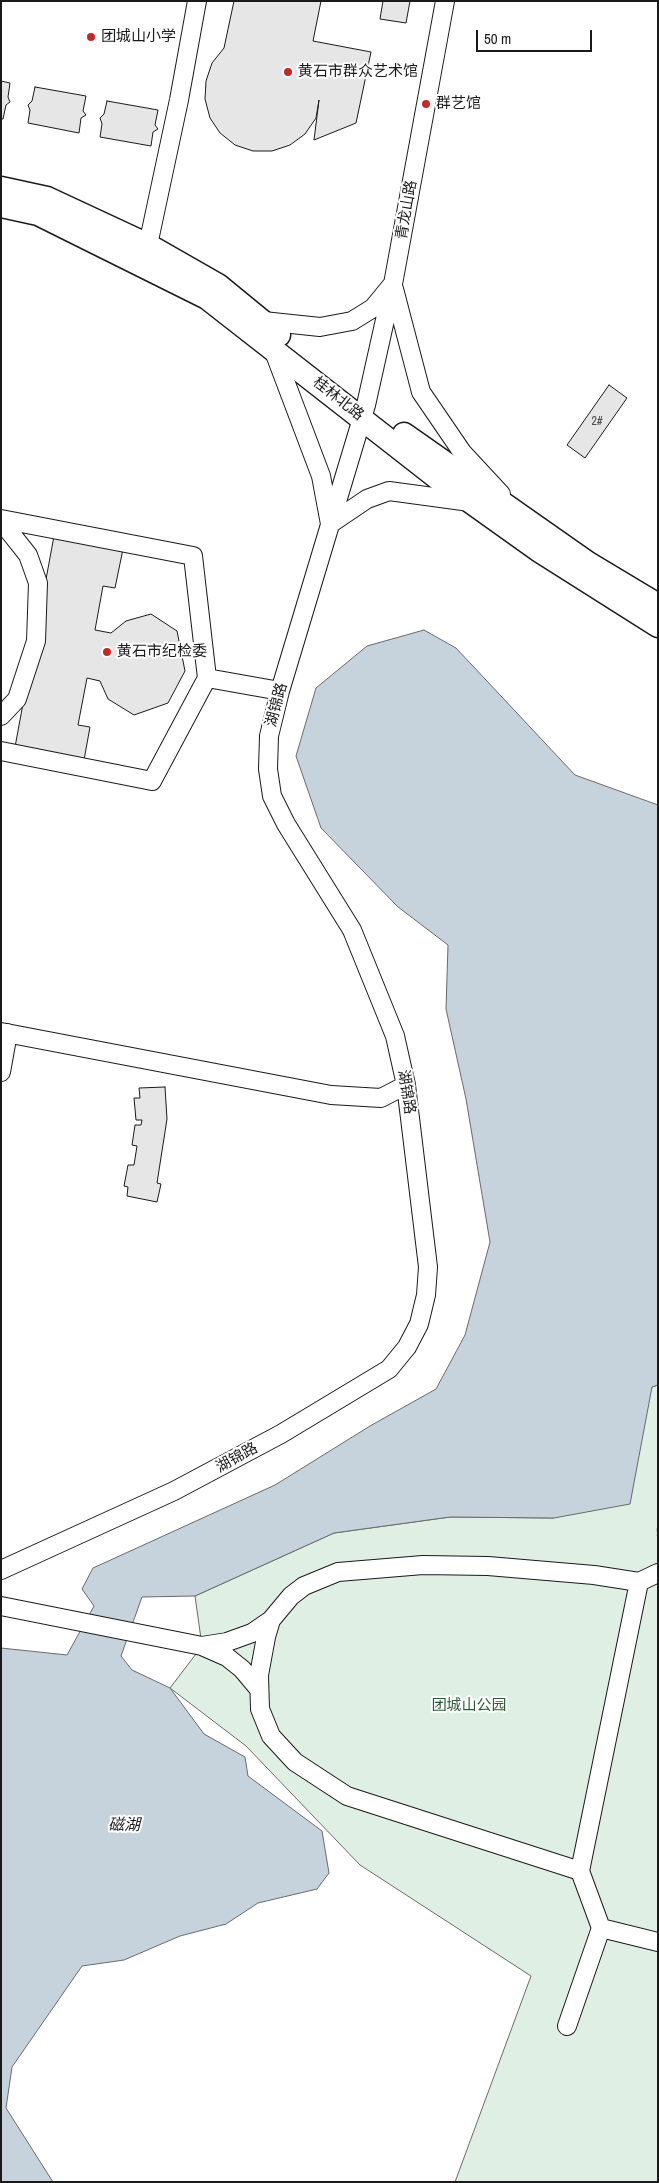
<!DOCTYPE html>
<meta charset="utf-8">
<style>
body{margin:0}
#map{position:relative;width:659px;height:2183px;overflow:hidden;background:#fff;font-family:"Archivo Narrow",sans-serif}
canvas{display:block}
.frame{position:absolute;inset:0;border:2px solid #1a1a1a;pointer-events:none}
.scale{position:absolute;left:476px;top:30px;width:116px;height:22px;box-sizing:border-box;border:2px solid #1a1a1a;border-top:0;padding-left:6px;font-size:15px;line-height:18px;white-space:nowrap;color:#1a1a1a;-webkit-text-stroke:4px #fff;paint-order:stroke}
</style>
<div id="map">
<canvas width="659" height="2183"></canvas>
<div class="frame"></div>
<div class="scale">50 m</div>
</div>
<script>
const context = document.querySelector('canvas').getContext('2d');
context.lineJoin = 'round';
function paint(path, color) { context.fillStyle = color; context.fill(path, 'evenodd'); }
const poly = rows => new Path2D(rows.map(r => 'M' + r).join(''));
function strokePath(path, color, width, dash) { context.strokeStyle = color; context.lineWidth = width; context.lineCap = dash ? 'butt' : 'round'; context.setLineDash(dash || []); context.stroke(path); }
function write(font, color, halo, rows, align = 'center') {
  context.font = font + ' "Archivo Narrow","Noto Sans SC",sans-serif'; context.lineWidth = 4; context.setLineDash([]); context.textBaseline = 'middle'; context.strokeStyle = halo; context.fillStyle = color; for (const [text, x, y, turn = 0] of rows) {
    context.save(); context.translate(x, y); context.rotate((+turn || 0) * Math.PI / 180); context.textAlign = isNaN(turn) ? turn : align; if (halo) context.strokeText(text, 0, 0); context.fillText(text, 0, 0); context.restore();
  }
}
const green = poly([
 [658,1385,658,2182,455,2182,531,1976,360,1865,246,1746,170,1688,202,1646,195,1596,334,1533,450,1517,554,1518,652,1387,658,1385]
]);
const water = poly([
 [424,630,456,648,575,775,658,805,658,1385,652,1387,630,1504,554,1518,450,1517,334,1533,195,1596,142,1597,121,1656,132,1670,170,1688,204,1734,245,1757,248,1776,322,1831,329,1873,317,1889,258,1903,226,1924,180,1936,124,1960,82,1966,12,2067,6,2108,53,2182,1,2182,1,1648,67,1655,94,1606,82,1589,93,1568,275,1485,370,1426,436,1389,465,1335,490,1242,466,1099,446,1009,448,945,398,907,321,828,296,756,316,688,367,646,424,630]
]);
const building = poly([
 [234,1,321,1,313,41,371,52,356,123,314,140,319,100,316,118,305,134,290,145,272,151,253,151,235,145,220,133,210,118,205,99,206,81,212,63,224,48,234,1],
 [383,1,410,1,406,23,380,19,383,1],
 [1,81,10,83,8,97,10,102,6,105,3,119,1,119,1,81],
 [35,87,86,96,83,111,86,115,81,118,79,133,28,123,30,110,28,105,32,101,35,87],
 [107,101,158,110,155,125,158,129,153,132,151,146,100,137,102,124,100,118,104,114,107,101],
 [609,385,627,398,585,458,567,445,609,385],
 [54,536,123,549,115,588,103,586,95,630,111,633,126,621,151,614,177,631,185,671,168,703,134,715,108,699,100,681,87,678,78,725,90,727,84,760,15,747,54,536],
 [165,1087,167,1119,157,1183,161,1184,157,1202,127,1196,128,1187,124,1186,128,1165,134,1165,137,1146,132,1145,135,1125,141,1125,142,1120,136,1120,134,1098,140,1098,139,1088,165,1087]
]);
const path = poly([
 [658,1528,658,1536]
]);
const minor = poly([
 [148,245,179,100,197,1],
 [394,289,421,392,462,452,501,494],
 [263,321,320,327,352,321,373,308,391,286],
 [273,349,321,476,330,524,367,499,389,491,470,502],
 [1,519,193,556,207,678,280,691],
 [1,521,28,555,38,583,36,641,17,699,1,716],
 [1,751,152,781,207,678],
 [1,1032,331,1095,381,1098,406,1085],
 [1,1072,8,1033],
 [1,1570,174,1491,281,1434,389,1369,407,1347,419,1324,426,1295,428,1267,406,1085,395,1036,352,930,286,824,272,796,268,769,269,736,280,691,366,405,393,284,445,1],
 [1,1606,202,1646,227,1642,252,1633,271,1620],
 [202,1646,227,1657,242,1669,258,1688],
 [580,1871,347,1796,295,1762,271,1736,260,1709,259,1675,266,1637,271,1620,291,1596,304,1586,338,1572,423,1565,488,1566,594,1575,639,1582,658,1573],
 [601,1928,658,1942],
 [567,2026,601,1928,580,1871,639,1582]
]);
const major = poly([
 [1,188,47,198,148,245,218,285,279,335],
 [1,206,38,214,207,298,440,480,541,552,658,626],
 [404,434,588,563,658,605]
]);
const markers = [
 [91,37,5,"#c62828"],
 [288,72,5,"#c62828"],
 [426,104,5,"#c62828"],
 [107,652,5,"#c62828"]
];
const numberNames = [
 ["2#",597,422]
];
const poiNames = [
 ["团城山小学",101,37],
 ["黄石市群众艺术馆",298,72],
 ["群艺馆",436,104],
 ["黄石市纪检委",117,652]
];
const streetNames = [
 ["青龙山路",407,210,-80],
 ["桂林北路",338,399,38],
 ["湖锦路",277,705,-75],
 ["湖锦路",406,1092,81],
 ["湖锦路",237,1458,-29]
];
const parkNames = [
 ["团城山公园",469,1706]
];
const waterNames = [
 ["磁湖",124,1826]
];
paint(green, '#e0efe3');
strokePath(green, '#6a6a6a', 1);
paint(water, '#c6d2dc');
strokePath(water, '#6a6a6a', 1);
paint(building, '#e6e6e6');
strokePath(building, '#1a1a1a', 1);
strokePath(minor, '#1a1a1a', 20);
strokePath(major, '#1a1a1a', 25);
strokePath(path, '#5f5f5f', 2.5, [4, 2.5]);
strokePath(minor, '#fff', 18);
strokePath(major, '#fff', 22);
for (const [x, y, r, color] of markers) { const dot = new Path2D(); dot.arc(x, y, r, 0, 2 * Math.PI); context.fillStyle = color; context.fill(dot); strokePath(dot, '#fff', 2); }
write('12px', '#4d4d4d', null, numberNames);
write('15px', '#1a1a1a', '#fff', poiNames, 'left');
write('15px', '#1a1a1a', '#fff', streetNames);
write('15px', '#2b5a34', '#fff', parkNames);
write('italic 16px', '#1a1a1a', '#fff', waterNames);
</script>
